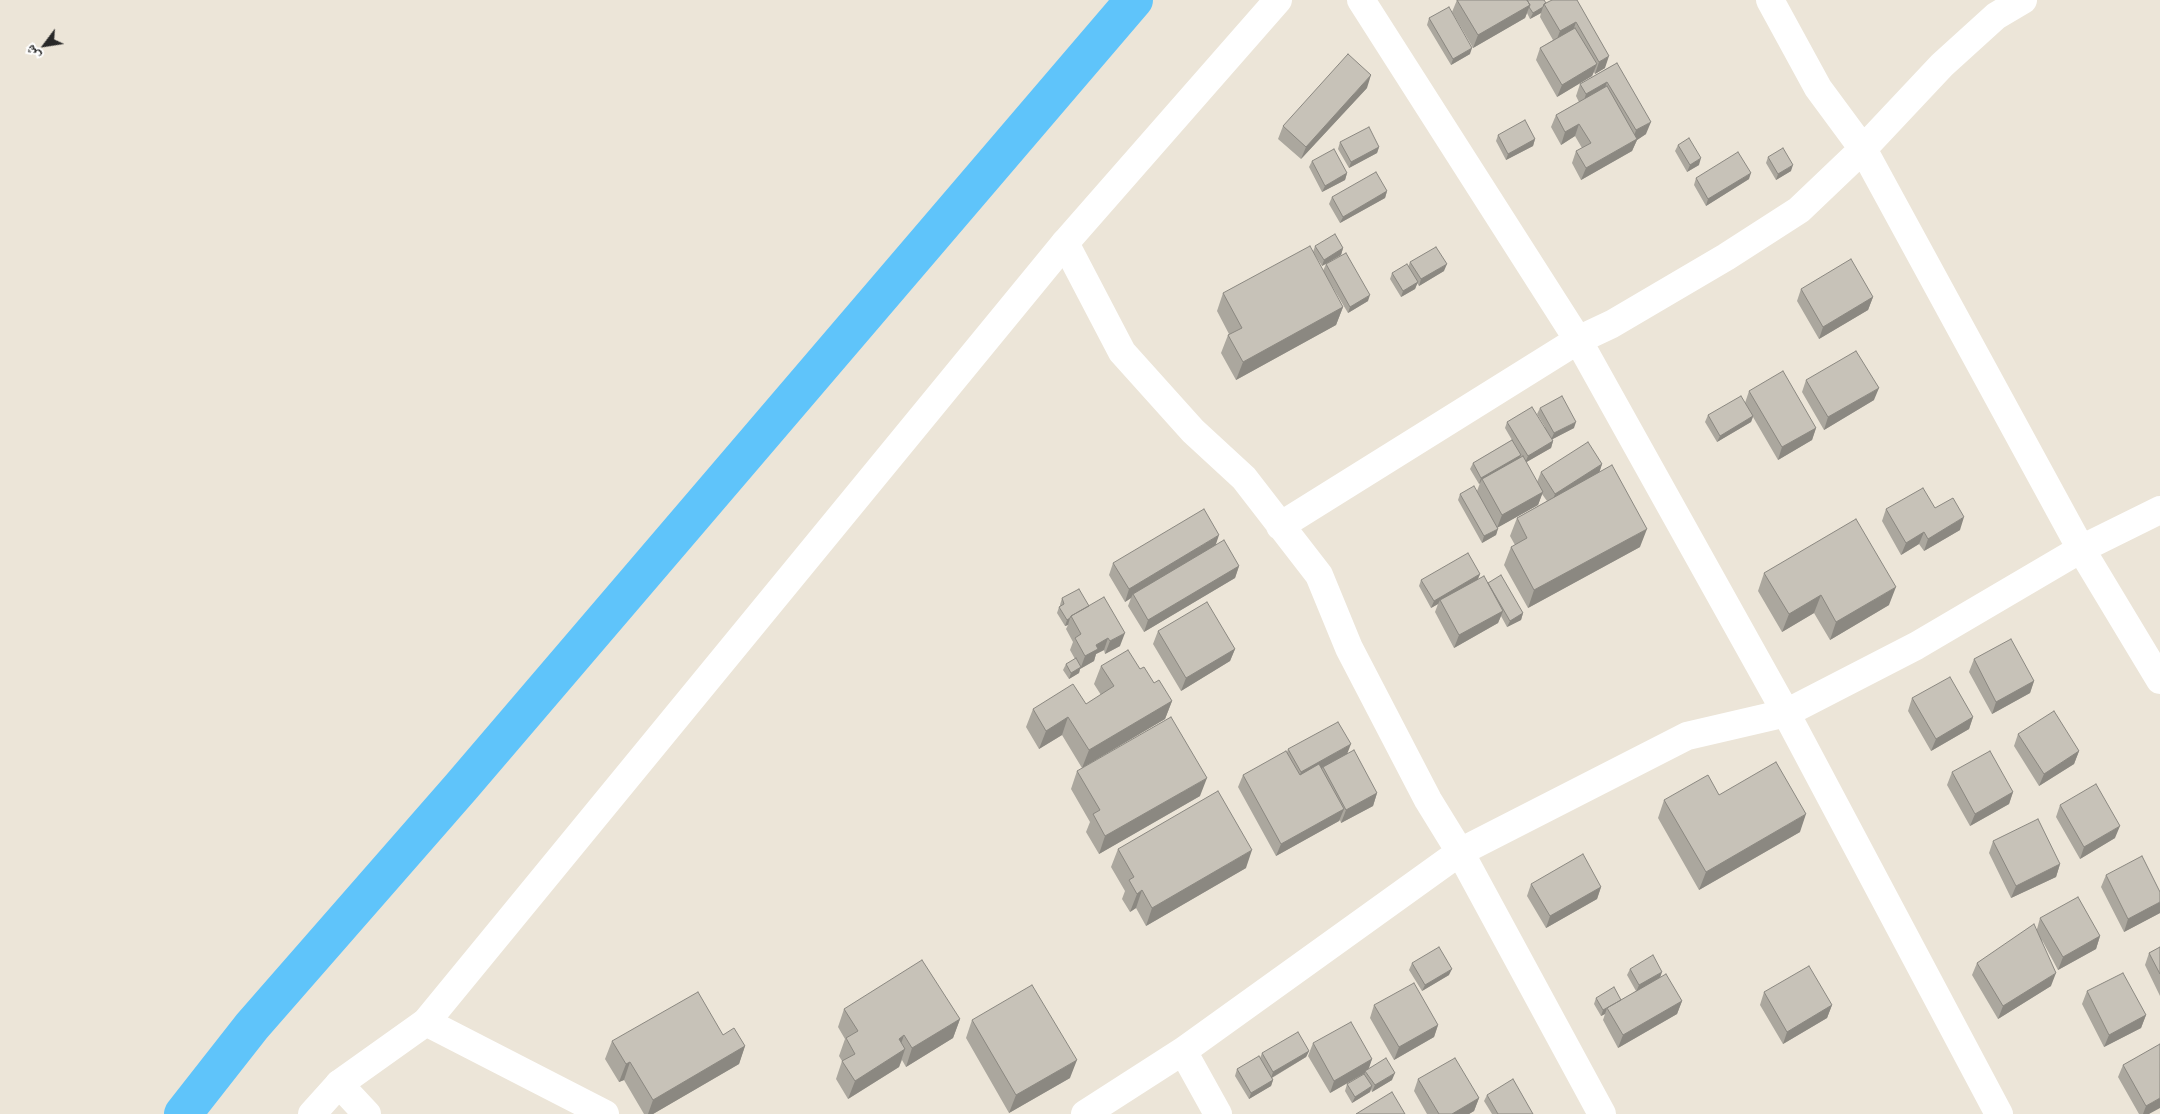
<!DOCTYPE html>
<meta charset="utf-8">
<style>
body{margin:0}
#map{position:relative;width:2160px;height:1114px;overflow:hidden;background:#ece5d8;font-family:"Work Sans","Noto Naskh Arabic",sans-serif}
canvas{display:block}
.north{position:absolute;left:20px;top:20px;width:50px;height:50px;-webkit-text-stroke:4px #fff;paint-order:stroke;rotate:239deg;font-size:14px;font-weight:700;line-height:20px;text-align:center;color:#282828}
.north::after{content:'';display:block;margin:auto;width:18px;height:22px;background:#282828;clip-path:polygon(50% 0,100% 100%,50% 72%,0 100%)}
</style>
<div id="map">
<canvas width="2160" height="1114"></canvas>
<div class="north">ش</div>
</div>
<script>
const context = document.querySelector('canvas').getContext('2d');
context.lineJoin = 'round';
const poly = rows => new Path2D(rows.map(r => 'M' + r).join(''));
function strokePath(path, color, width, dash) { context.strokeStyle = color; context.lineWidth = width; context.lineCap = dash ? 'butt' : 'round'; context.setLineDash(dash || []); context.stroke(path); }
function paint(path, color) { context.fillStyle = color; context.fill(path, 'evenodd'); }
const canal = poly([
 [183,1114,252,1026,461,787,1134,0]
]);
const street = poly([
 [1361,0,1578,340,1786,713,1999,1114],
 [1770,0,1818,88,1863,149,2081,549,2160,680],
 [1065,243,1122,352,1193,431,1244,478,1319,575,1349,648,1428,800,1460,852,1602,1114],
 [1280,526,1578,340,1612,324,1726,257,1799,210,1863,149,1942,65,1996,16,2023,0],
 [426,1022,605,1114],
 [1183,1051,1218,1114],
 [339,1084,367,1114],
 [1085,1114,1183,1051,1460,852,1687,736,1786,713,1916,646,2081,549,2160,510]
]);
const secondary = poly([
 [312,1114,339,1084,426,1022,1065,243,1278,0]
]);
const wall = poly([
 [1457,0,1546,3,1577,0,1605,68,1595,74,1594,72,1592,76,1557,97,1536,60,1540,48,1553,40,1540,17,1541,13,1530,19,1527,13,1525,18,1473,48,1452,12],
 [1429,18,1470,54,1451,65,1427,25],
 [1617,63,1646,134,1637,140,1632,151,1581,180,1572,163,1576,151,1582,148,1575,136,1561,145,1551,127,1556,115,1579,102,1576,96,1580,84],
 [1367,88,1301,159,1278,139,1283,126],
 [1498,135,1535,139,1533,146,1506,160,1496,141],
 [1340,142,1379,147,1377,153,1349,168,1338,149],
 [1678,145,1699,165,1687,172,1675,151],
 [1768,157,1791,171,1776,180,1766,163],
 [1312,161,1347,173,1345,180,1322,192,1309,167],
 [1696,178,1749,179,1706,206,1694,185],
 [1387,191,1385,198,1340,223,1329,204,1332,197],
 [1315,246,1343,248,1341,255,1322,266,1313,252],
 [1410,262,1444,271,1419,286,1417,283,1415,289,1401,297,1390,279,1392,273,1408,267],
 [1326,264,1368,301,1348,313,1323,271],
 [1801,289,1873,297,1868,310,1819,339,1797,301],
 [1223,293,1343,307,1336,325,1236,380,1221,353,1228,335,1229,334,1217,311],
 [1806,380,1874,400,1824,430,1802,392],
 [1749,391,1816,428,1812,440,1778,460,1753,417,1751,422,1717,442,1705,422,1708,415,1745,403],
 [1540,408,1574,428,1552,439,1553,441,1551,448,1526,462,1537,482,1541,472,1602,464,1599,472,1640,547,1528,608,1504,565,1511,547,1515,545,1510,536,1517,518,1547,501,1542,494,1538,505,1498,527,1496,535,1482,543,1458,500,1460,494,1477,491,1480,483,1479,484,1470,469,1473,463,1512,440,1505,428,1507,422,1545,427,1537,414],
 [1935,508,1960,530,1924,551,1919,544,1901,555,1882,521,1886,509],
 [1216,544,1239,566,1235,578,1144,632,1128,606,1131,598,1125,602,1109,575,1113,563],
 [1764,573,1889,605,1830,640,1814,613,1782,632,1758,591],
 [1480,574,1478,579,1488,583,1523,613,1521,620,1507,627,1501,616,1498,623,1454,648,1435,612,1438,604,1431,608,1419,586,1421,580],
 [1062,598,1089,606,1120,646,1105,654,1104,650,1096,654,1094,661,1080,669,1079,673,1069,679,1063,670,1066,664,1075,659,1070,650,1073,642,1066,629,1068,625,1065,626,1057,613,1059,607,1060,606,1060,605],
 [1158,631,1235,649,1230,661,1181,691,1153,644],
 [1974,659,2034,681,2030,693,1992,714,1969,672],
 [1101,666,1140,669,1172,701,1165,719,1082,768,1062,735,1039,749,1026,727,1033,709,1086,704,1101,695,1094,684],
 [1912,698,1973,717,1969,729,1931,751,1908,711],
 [2018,734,2079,751,2074,764,2039,786,2014,746],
 [1288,749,1347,754,1377,793,1373,806,1341,823,1340,820,1339,821,1276,856,1238,787,1243,775,1287,752],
 [1077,771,1200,796,1099,854,1086,832,1090,822,1071,789],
 [1952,772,2013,792,2009,804,1970,826,1947,785],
 [1719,795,1800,832,1699,890,1658,818,1664,800],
 [2060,805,2115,838,2080,859,2056,817],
 [1993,841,2060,864,2056,877,2011,898,1989,853],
 [1118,849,1246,868,1146,926,1136,908,1130,912,1122,899,1125,891,1111,867],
 [2106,875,2160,913,2124,932,2101,887],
 [1531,884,1601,887,1597,899,1546,928,1527,896],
 [2040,918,2100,936,2096,949,2058,970,2042,940,2051,986,1998,1019,1972,975,1977,963,2037,929],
 [2160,947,2160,996,2145,965,2149,953],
 [1412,963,1449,975,1422,991,1409,970],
 [1630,969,1660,977,1682,1001,1677,1014,1618,1048,1603,1020,1605,1014,1601,1016,1594,1004,1596,998,1621,1000,1636,991,1627,975],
 [2087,991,2146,1015,2141,1028,2104,1047,2082,1004],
 [1764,992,1832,1005,1827,1018,1783,1044,1760,1005],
 [1374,1005,1438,1025,1434,1037,1394,1060,1370,1018],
 [844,1009,960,1019,953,1038,906,1067,902,1060,899,1067,848,1099,836,1079,842,1061,839,1056,845,1039,838,1027],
 [972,1020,1070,1078,1009,1113,966,1038],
 [723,1035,745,1046,739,1064,653,1114,644,1114,624,1080,619,1082,605,1059,612,1041],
 [1313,1043,1372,1059,1368,1069,1392,1080,1372,1092,1371,1089,1370,1092,1352,1103,1345,1091,1347,1084,1365,1073,1330,1093,1308,1056],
 [2160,1045,2149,1114,2139,1114,2118,1077,2123,1065],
 [1309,1051,1306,1057,1272,1078,1273,1080,1271,1086,1249,1099,1235,1076,1237,1069,1260,1058,1262,1053],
 [1418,1079,1479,1098,1474,1111,1469,1114,1427,1114,1414,1091],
 [1487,1095,1533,1114,1492,1114,1484,1101]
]);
const shadedWall = poly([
 [1530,5,1525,18,1473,48,1478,35],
 [1543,7,1541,13,1530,19,1533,13],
 [1576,22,1572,34,1555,44,1560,31],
 [1472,48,1470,54,1451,65,1453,59],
 [1609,56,1605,68,1595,74,1599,62],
 [1597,64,1592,76,1557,97,1562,85],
 [1371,75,1367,88,1301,159,1306,147],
 [1607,82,1603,94,1582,106,1586,94],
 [1651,122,1646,134,1637,140,1632,151,1581,180,1586,168,1632,142,1636,130],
 [1579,124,1575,136,1561,145,1565,132],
 [1535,139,1533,146,1506,160,1508,154],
 [1379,147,1377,153,1349,168,1351,162],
 [1701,158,1699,165,1687,172,1690,165],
 [1793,165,1791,171,1776,180,1778,174],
 [1347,173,1345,180,1322,192,1325,186],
 [1751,173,1749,179,1706,206,1708,199],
 [1387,191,1385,198,1340,223,1343,217],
 [1343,248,1341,255,1322,266,1324,260],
 [1447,264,1444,271,1419,286,1421,279],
 [1418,282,1415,289,1401,297,1403,291],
 [1370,295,1368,301,1348,313,1350,307],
 [1873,297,1868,310,1819,339,1823,327],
 [1343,307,1336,325,1236,380,1243,362],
 [1879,388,1874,400,1824,430,1828,417],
 [1753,416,1751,422,1717,442,1720,436],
 [1576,422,1574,428,1551,440,1554,433],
 [1816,428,1812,440,1778,460,1782,447],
 [1553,441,1551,448,1525,463,1528,456],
 [1521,455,1518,461,1482,479,1480,483,1479,484,1481,478],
 [1602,464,1598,477,1550,507,1555,494],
 [1543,492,1538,505,1497,528,1502,515],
 [1964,517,1960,530,1924,551,1928,539],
 [1498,529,1496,535,1482,543,1484,536],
 [1647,529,1640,547,1528,608,1534,590],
 [1924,532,1919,544,1901,555,1906,543],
 [1219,535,1215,547,1133,594,1131,598,1125,602,1129,589],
 [1239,566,1235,578,1144,632,1148,620],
 [1480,574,1477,581,1440,600,1438,604,1431,608,1434,601],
 [1896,587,1889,605,1830,640,1836,622],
 [1821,595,1814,613,1782,632,1789,614],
 [1503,611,1498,623,1454,648,1459,635],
 [1523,613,1521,620,1507,627,1510,621],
 [1070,618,1068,625,1065,626,1067,620],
 [1125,633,1120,646,1105,654,1110,641],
 [1108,638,1104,650,1096,654,1094,661,1080,669,1079,673,1069,679,1071,673,1081,667,1085,656,1096,645],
 [1235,649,1230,661,1181,691,1186,678],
 [2034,681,2030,693,1992,714,1996,702],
 [1172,701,1165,719,1082,768,1089,750],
 [1068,717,1062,735,1039,749,1046,731],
 [1973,717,1969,729,1931,751,1936,739],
 [1351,744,1346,757,1323,767,1321,771,1296,785,1301,772],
 [2079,751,2074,764,2039,786,2044,774],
 [1207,778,1200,796,1099,854,1105,836],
 [2013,792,2009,804,1970,826,1975,814],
 [1377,793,1373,806,1341,823,1346,810],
 [1344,809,1339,821,1276,856,1281,844],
 [1806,814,1800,832,1699,890,1706,872],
 [2120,826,2115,838,2080,859,2084,847],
 [1252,850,1246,868,1146,926,1152,908],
 [2060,864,2056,877,2011,898,2016,886],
 [1601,887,1597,899,1546,928,1550,916],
 [1142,890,1136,908,1130,912,1137,894],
 [2160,902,2160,913,2124,932,2128,919],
 [2100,936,2096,949,2058,970,2063,957],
 [1452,969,1449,975,1422,991,1425,985],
 [1662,972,1660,978,1636,992,1639,985],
 [2056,973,2051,986,1998,1019,2003,1006],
 [1682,1001,1677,1014,1618,1048,1623,1035],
 [1832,1005,1827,1018,1783,1044,1787,1032],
 [1607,1008,1605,1014,1601,1016,1603,1010],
 [2146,1015,2141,1028,2104,1047,2109,1035],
 [960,1019,953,1038,906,1067,912,1048],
 [1438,1025,1434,1037,1394,1060,1399,1047],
 [904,1035,898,1053,899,1039],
 [745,1046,739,1064,653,1114,648,1114,653,1100],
 [905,1049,899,1067,848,1099,855,1081],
 [1309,1051,1306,1057,1271,1078,1273,1072],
 [1372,1059,1368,1071,1365,1071,1365,1073,1330,1093,1334,1081],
 [1077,1060,1070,1078,1009,1113,1016,1095],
 [630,1062,624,1080,619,1082,626,1064],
 [1395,1073,1392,1080,1372,1092,1375,1085],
 [1273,1080,1271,1086,1249,1099,1251,1093],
 [1372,1086,1370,1092,1352,1103,1355,1097],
 [1479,1098,1474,1111,1469,1114,1452,1114],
 [2160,1098,2160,1108,2149,1114,2143,1114,2146,1106]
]);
const building = poly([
 [1457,0,1527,0,1530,5,1478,35,1457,0],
 [1527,0,1544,0,1546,3,1544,4,1543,7,1533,13,1529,7,1530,5,1527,0],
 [1552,0,1577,0,1609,56,1599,62,1576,22,1560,31,1544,4,1552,0],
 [1449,7,1472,48,1453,59,1429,18,1449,7],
 [1575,28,1597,64,1562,85,1540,48,1575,28],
 [1348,54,1371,75,1306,147,1283,126,1348,54],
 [1617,63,1651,122,1636,130,1607,82,1586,94,1580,84,1617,63],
 [1607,86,1637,139,1586,168,1576,151,1591,143,1579,124,1565,132,1556,115,1607,86],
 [1525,120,1535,139,1508,154,1498,135,1525,120],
 [1369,127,1379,147,1351,162,1340,142,1369,127],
 [1689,138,1701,158,1690,165,1678,145,1689,138],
 [1783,148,1793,165,1778,174,1768,157,1783,148],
 [1334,149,1347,173,1325,186,1312,161,1334,149],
 [1738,152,1751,173,1708,199,1696,178,1738,152],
 [1376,172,1387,191,1343,217,1332,197,1376,172],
 [1335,234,1343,248,1324,260,1315,246,1335,234],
 [1310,246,1343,307,1243,362,1228,335,1242,328,1223,293,1310,246],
 [1436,247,1447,264,1421,279,1410,262,1436,247],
 [1346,253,1370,295,1350,307,1326,264,1346,253],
 [1851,259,1873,297,1823,327,1801,289,1851,259],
 [1407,264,1418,282,1403,291,1392,273,1407,264],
 [1856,351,1879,388,1828,417,1806,380,1856,351],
 [1783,371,1816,428,1782,447,1749,391,1783,371],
 [1562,396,1576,422,1554,433,1540,408,1562,396],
 [1741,396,1753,416,1720,436,1708,415,1741,396],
 [1532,407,1553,441,1528,456,1507,422,1532,407],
 [1512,440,1521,455,1481,478,1473,463,1512,440],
 [1588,442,1602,464,1555,494,1541,472,1588,442],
 [1523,456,1543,492,1502,515,1482,479,1523,456],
 [1612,465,1647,529,1534,590,1511,547,1527,538,1517,518,1612,465],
 [1474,486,1498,529,1484,536,1460,494,1474,486],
 [1923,488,1935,508,1953,498,1964,517,1928,539,1924,532,1906,543,1886,509,1923,488],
 [1204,509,1219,535,1129,589,1113,563,1204,509],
 [1856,519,1896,587,1836,622,1821,595,1789,614,1764,573,1856,519],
 [1224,540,1239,566,1148,620,1133,594,1224,540],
 [1468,553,1480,574,1434,601,1421,580,1468,553],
 [1501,575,1523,613,1510,621,1488,583,1501,575],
 [1484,576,1503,611,1459,635,1440,600,1484,576],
 [1079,589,1089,606,1071,616,1070,618,1067,620,1059,607,1064,604,1062,598,1079,589],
 [1104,597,1125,633,1110,641,1108,638,1096,645,1098,649,1085,656,1075,638,1081,634,1071,616,1104,597],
 [1207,602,1235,649,1186,678,1158,631,1207,602],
 [2011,639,2034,681,1996,702,1974,659,2011,639],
 [1128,650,1140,669,1144,667,1154,683,1159,680,1172,701,1089,750,1068,717,1046,731,1033,709,1073,684,1086,704,1114,686,1101,666,1128,650],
 [1076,658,1081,667,1071,673,1066,664,1076,658],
 [1950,677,1973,717,1936,739,1912,698,1950,677],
 [2054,711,2079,751,2044,774,2018,734,2054,711],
 [1171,717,1207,778,1105,836,1093,814,1100,810,1077,771,1171,717],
 [1338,722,1351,744,1301,772,1288,749,1338,722],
 [1354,750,1377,793,1346,810,1323,767,1354,750],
 [1286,751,1300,775,1319,764,1344,809,1281,844,1243,775,1286,751],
 [1990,751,2013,792,1975,814,1952,772,1990,751],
 [1776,762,1806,814,1706,872,1664,800,1708,775,1719,795,1776,762],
 [2096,784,2120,826,2084,847,2060,805,2096,784],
 [1218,791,1252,850,1152,908,1142,890,1137,894,1129,880,1134,877,1118,849,1218,791],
 [2038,819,2060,864,2016,886,1993,841,2038,819],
 [1583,854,1601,887,1550,916,1531,884,1583,854],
 [2142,856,2160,892,2160,902,2128,919,2106,875,2142,856],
 [2078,897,2100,936,2063,957,2040,918,2078,897],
 [2034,924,2056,973,2003,1006,1977,963,2034,924],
 [1439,947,1452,969,1425,985,1412,963,1439,947],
 [2160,947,2160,974,2149,953,2160,947],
 [1653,955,1662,972,1639,985,1630,969,1653,955],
 [922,960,960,1019,912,1048,904,1035,899,1039,905,1049,855,1081,842,1061,855,1054,846,1038,858,1031,844,1009,922,960],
 [1809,966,1832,1005,1787,1032,1764,992,1809,966],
 [2123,973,2146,1015,2109,1035,2087,991,2123,973],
 [1666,974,1682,1001,1623,1035,1607,1008,1666,974],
 [1414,983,1438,1025,1399,1047,1374,1005,1414,983],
 [1032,985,1077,1060,1016,1095,972,1020,1032,985],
 [1614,987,1621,1000,1603,1010,1596,998,1614,987],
 [698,992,723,1035,734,1028,745,1046,653,1100,630,1062,626,1064,612,1041,698,992],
 [1351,1022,1372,1059,1334,1081,1313,1043,1351,1022],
 [1298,1032,1309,1051,1273,1072,1262,1053,1298,1032],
 [2160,1044,2160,1098,2146,1106,2123,1065,2160,1044],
 [1259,1056,1273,1080,1251,1093,1237,1069,1259,1056],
 [1386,1058,1395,1073,1375,1085,1365,1071,1386,1058],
 [1455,1058,1479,1098,1452,1114,1439,1114,1418,1079,1455,1058],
 [1364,1074,1372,1086,1355,1097,1347,1084,1364,1074],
 [1513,1079,1533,1114,1498,1114,1487,1095,1513,1079],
 [1392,1092,1405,1114,1356,1114,1392,1092]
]);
strokePath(canal, '#5fc4fa', 38);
strokePath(street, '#fff', 28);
strokePath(secondary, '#fff', 28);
paint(wall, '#aba79e');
paint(shadedWall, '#8b8881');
paint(building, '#c7c2b8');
strokePath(building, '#8b8881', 1);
</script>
